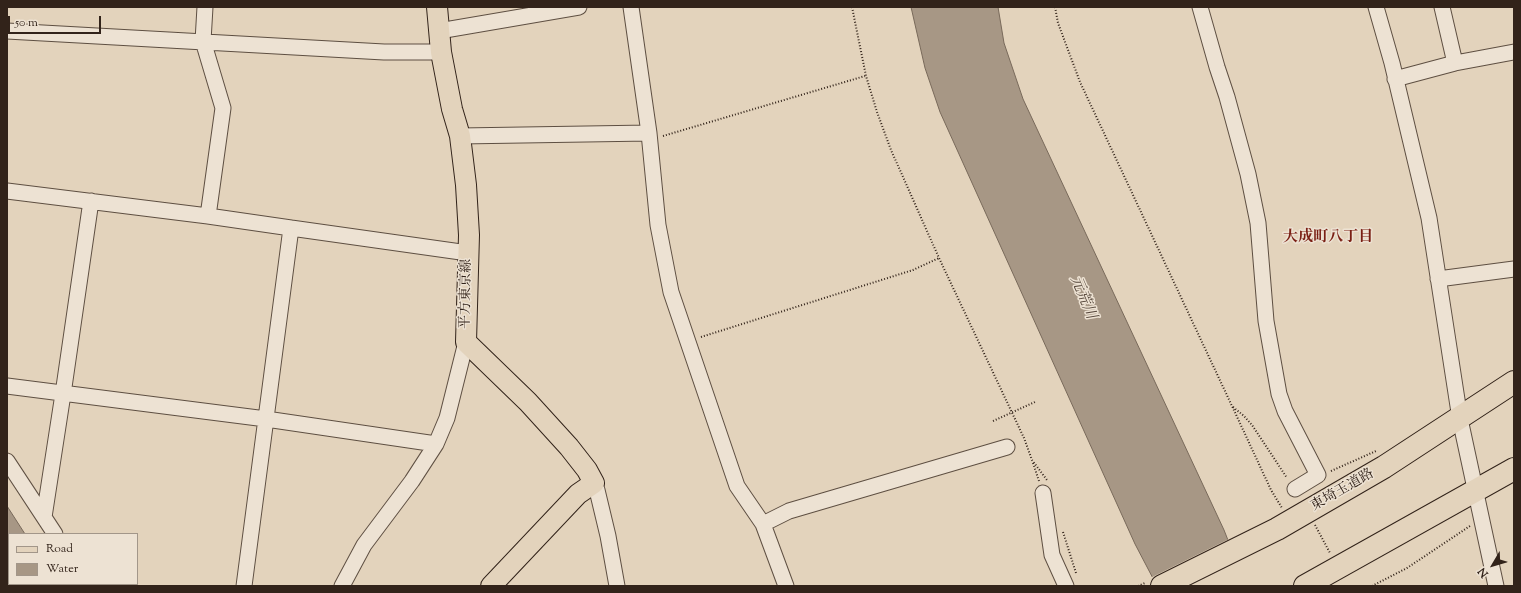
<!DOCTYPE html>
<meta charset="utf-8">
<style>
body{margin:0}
#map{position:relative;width:1521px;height:593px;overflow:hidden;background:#e3d3bc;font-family:"Sorts Mill Goudy",serif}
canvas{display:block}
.frame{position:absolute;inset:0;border:8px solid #32231a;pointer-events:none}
.legend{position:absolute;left:8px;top:533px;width:130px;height:52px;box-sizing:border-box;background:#ede2d3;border:1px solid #a29689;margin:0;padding:5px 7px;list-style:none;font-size:12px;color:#32231a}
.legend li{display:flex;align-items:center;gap:8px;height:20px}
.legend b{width:20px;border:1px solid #a29689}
.north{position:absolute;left:1473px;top:545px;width:40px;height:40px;-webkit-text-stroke:3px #ede2d3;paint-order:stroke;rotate:232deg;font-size:11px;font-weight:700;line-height:16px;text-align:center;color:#32231a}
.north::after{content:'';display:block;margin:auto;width:14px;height:18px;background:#32231a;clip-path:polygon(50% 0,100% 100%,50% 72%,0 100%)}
.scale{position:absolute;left:8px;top:16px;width:93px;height:18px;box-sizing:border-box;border:2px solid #32231a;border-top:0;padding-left:5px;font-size:12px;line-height:14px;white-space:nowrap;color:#32231a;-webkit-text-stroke:3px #ede2d3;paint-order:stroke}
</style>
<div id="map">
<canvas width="1521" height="593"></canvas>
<div class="frame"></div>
<ul class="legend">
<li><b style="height:5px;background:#e3d3bc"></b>Road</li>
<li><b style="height:11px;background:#a79785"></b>Water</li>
</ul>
<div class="north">N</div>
<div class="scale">50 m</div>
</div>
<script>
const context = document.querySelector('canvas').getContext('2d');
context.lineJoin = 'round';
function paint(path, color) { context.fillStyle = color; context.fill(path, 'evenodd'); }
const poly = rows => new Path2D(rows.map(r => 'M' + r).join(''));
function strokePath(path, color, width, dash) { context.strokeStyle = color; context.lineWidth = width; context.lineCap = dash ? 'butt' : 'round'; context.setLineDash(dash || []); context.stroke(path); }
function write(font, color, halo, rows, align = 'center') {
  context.font = font + ' "Sorts Mill Goudy","Noto Serif JP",serif'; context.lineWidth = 3; context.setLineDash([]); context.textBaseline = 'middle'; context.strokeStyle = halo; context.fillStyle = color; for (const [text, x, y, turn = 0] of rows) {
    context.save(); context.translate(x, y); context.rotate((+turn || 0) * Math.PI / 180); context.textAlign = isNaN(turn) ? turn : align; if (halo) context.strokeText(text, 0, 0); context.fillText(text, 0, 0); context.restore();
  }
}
const water = poly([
 [911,7,998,7,1004,43,1023,99,1224,530,1246,586,1157,586,1135,544,940,112,925,68,911,7],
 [7,506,25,534,9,534,9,584,58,584,59,586,7,586,7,506]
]);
const pier = poly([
 [1229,539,1248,586,1155,586,1150,578]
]);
const path = poly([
 [852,7,866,76,877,112,891,150,939,258,1024,438,1032,460,1047,480],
 [1055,7,1058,23,1080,82,1232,406,1271,490,1282,508],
 [663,136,865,76],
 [701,337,913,270,939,258],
 [1233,407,1244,416,1252,425,1287,478],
 [993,421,1035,402],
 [1033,463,1039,481],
 [1331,471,1376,451],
 [1315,525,1330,553],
 [1063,532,1076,573],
 [1138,586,1145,583],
 [1372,586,1407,568,1470,526]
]);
const minor = poly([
 [205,7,203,41,223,108,208,216,291,228,244,586],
 [631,7,649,133,658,225,671,292,737,486,763,524,786,586],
 [1200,7,1217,67,1227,97,1248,174,1258,223,1266,321,1279,394,1285,411,1318,475,1295,489],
 [1376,7,1392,63,1429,218,1460,419,1496,586],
 [1442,7,1455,63],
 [7,31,384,52,441,52],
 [439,31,579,7],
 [1395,79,1455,63,1514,52],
 [460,136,649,133],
 [7,191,208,216],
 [291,228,468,253],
 [1438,279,1514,269],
 [7,386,266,419,436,444],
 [7,461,55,534],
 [594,483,597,490,608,536,617,586],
 [1043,493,1052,555,1066,586],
 [44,517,63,394,91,201],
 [763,524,789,511,1007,447],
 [87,584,89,586],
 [342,586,364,545,412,481,436,444,447,418,466,342]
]);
const major = poly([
 [437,7,441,52,452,109,460,136,466,185,469,235,466,342,528,402,569,447,587,470,594,483,578,494,491,586]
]);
const highway = poly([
 [1162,586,1277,529,1384,467,1514,382],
 [1305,586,1514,469]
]);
const streetNames = [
 ["平方東京線",467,294,-89],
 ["東埼玉道路",1343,491,-30]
];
const neighbourhoodNames = [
 ["大成町八丁目",1328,238]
];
const waterNames = [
 ["元荒川",1082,298,67]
];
paint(water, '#a79785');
strokePath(water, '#78695a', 1);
paint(pier, '#e3d3bc');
strokePath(minor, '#5e4f42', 17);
strokePath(major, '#32231a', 22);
strokePath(highway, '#32231a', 24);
strokePath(path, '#32231a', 2, [1, 2]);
strokePath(minor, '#ede2d3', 15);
strokePath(major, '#e3d3bc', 20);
strokePath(highway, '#e3d3bc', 22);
write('14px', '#32231a', '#ede2d3', streetNames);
write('bold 15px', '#7a1f14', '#ede2d3', neighbourhoodNames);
write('italic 15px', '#55463a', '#ede2d3', waterNames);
</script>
